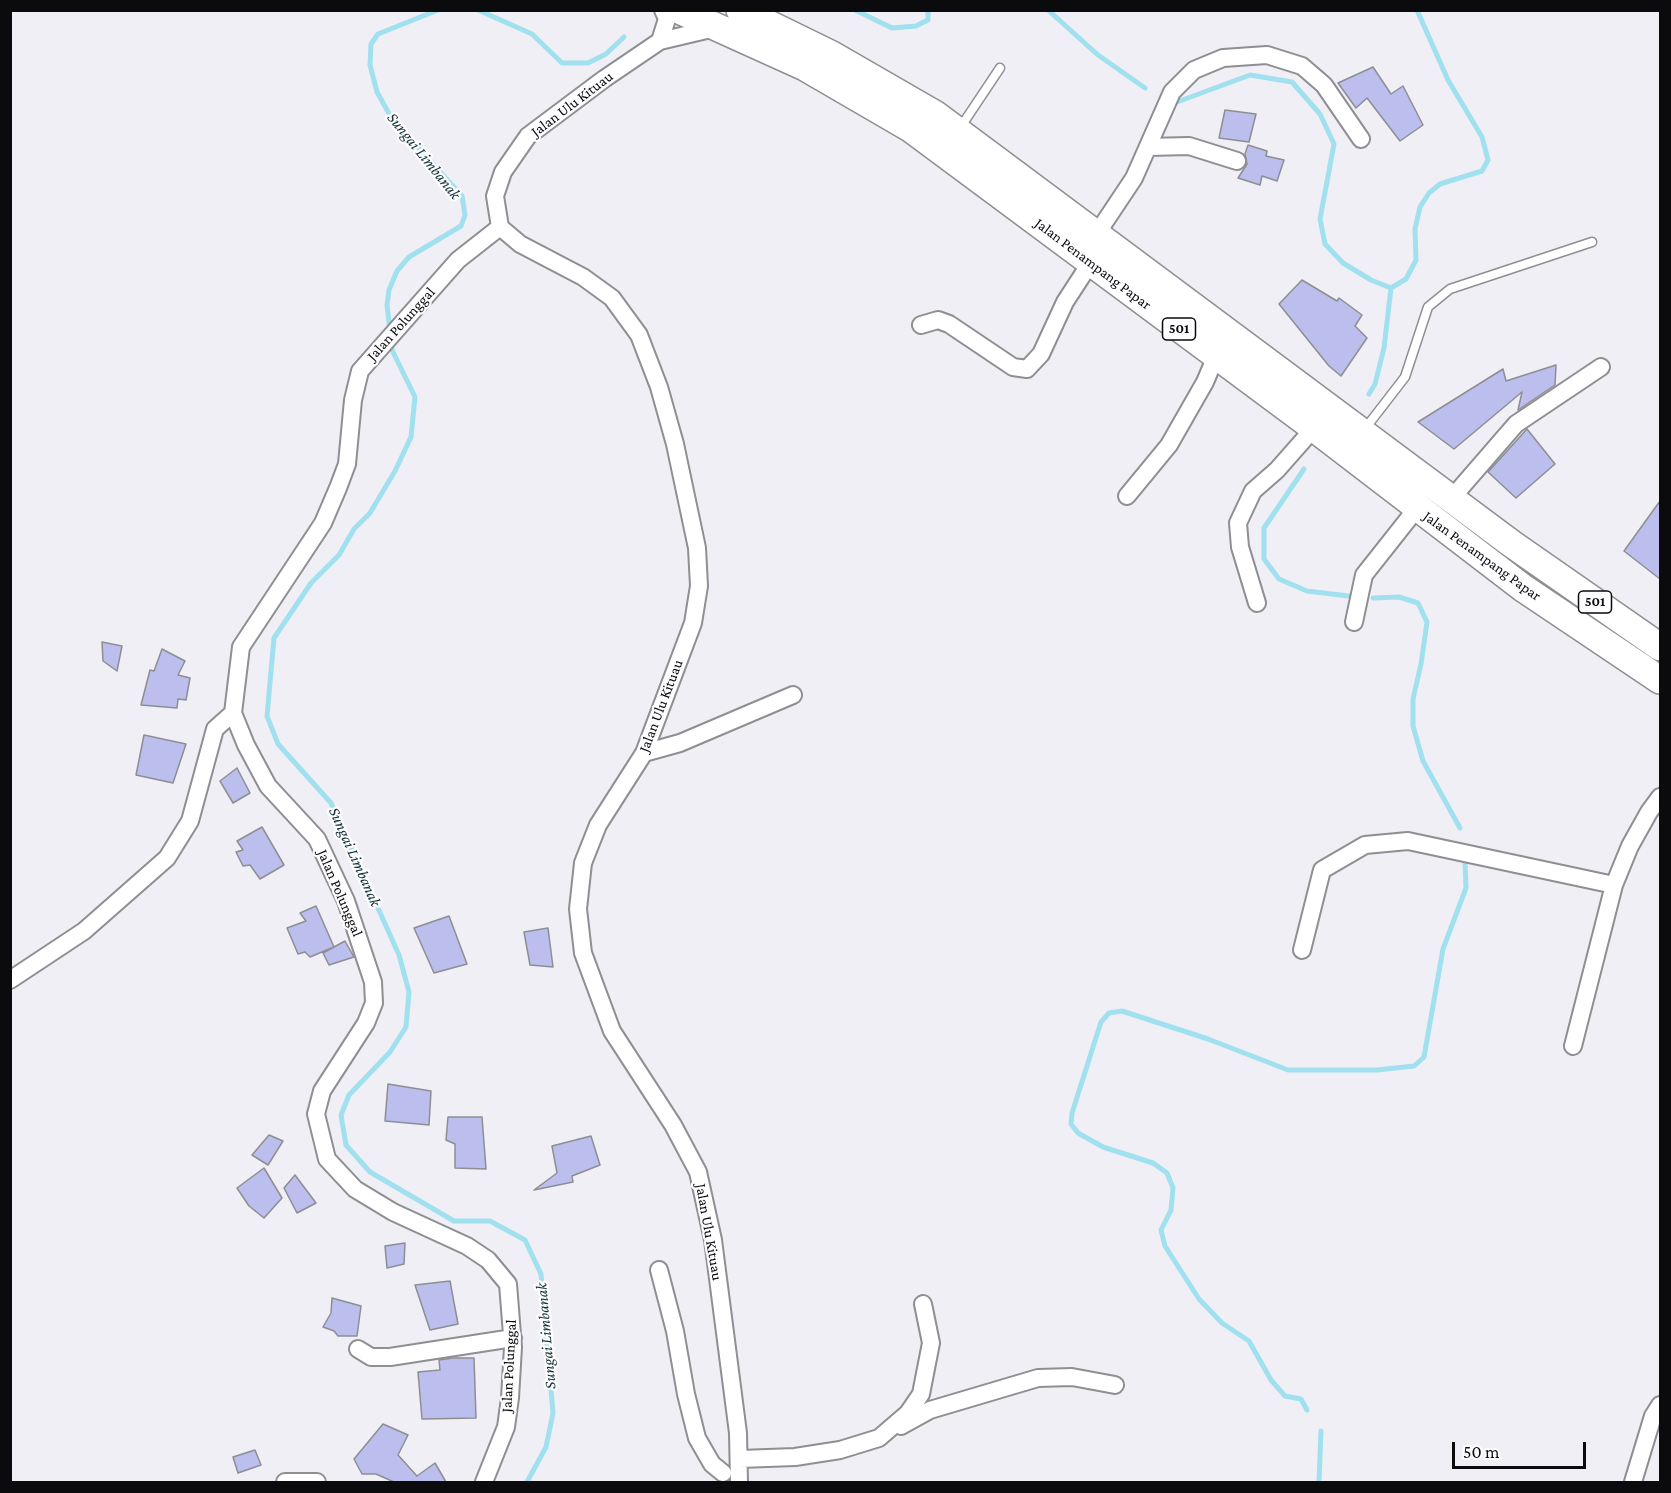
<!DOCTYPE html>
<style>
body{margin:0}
#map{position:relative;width:1671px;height:1493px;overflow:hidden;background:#f0eff6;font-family:"Crimson Pro",serif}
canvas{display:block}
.frame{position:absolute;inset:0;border:12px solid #0b0b0d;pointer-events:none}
.scale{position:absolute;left:1452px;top:1442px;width:134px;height:27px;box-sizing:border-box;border:3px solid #0b0b0d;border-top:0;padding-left:8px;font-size:18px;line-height:21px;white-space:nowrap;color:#0b0b0d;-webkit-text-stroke:4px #fdfdff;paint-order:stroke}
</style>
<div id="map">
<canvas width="1671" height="1493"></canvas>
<div class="frame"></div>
<div class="scale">50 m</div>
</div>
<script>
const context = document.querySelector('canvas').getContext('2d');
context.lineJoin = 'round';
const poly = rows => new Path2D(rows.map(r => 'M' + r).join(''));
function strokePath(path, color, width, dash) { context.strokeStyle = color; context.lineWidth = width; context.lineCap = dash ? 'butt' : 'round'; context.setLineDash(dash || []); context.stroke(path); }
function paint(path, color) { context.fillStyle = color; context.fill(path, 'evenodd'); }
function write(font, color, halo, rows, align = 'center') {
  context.font = font + ' "Crimson Pro",serif'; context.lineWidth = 4.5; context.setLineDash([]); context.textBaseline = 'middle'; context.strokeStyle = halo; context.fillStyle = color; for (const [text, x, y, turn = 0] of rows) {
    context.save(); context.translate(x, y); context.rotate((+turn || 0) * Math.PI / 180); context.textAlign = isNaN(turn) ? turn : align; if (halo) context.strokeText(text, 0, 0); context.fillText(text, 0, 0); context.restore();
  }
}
const stream = poly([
 [478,10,532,34,562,63,588,63,606,54,624,37],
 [855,10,892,28,916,26,928,20,928,10],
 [1048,10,1098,55,1145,88],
 [1177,102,1250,75,1292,82,1320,114,1334,144,1320,219,1325,244,1343,263,1371,280,1391,288,1406,279,1416,260,1415,229,1420,207,1429,193,1440,184,1482,171,1488,160,1482,137,1448,80,1417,10],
 [390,330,387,305,389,290,397,271,409,257,461,226,465,215,462,196,392,119,377,92,370,65,371,44,378,34,438,10],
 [391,343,392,350,415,397,411,437,395,471,370,513,354,529,339,555,311,583,274,638,267,716,278,744,331,803,399,955,409,992,406,1027,390,1052,349,1095,341,1115,346,1145,370,1172,454,1221,490,1221,525,1240,541,1274,553,1413,546,1447,527,1482],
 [1369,394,1375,384,1384,348,1391,288],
 [1304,469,1264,528,1264,559,1279,579,1307,591,1348,596],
 [1373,598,1399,597,1418,603,1427,622,1421,664,1413,699,1413,726,1423,761,1460,828],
 [1307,1410,1301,1399,1285,1396,1271,1380,1249,1341,1222,1323,1199,1299,1165,1246,1161,1230,1171,1210,1173,1188,1167,1173,1153,1163,1103,1147,1078,1133,1071,1124,1072,1113,1101,1022,1109,1013,1122,1011,1208,1039,1288,1070,1377,1070,1414,1066,1424,1057,1443,949,1466,888,1465,861],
 [1319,1482,1321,1431]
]);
const building = poly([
 [1373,67,1391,94,1403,86,1423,125,1400,141,1367,98,1356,108,1338,83,1373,67],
 [1225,110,1256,114,1249,142,1219,138,1225,110],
 [1248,145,1267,151,1266,156,1284,160,1277,181,1262,176,1260,185,1238,178,1247,164,1245,154,1248,145],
 [1302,280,1337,301,1339,298,1362,315,1355,326,1367,338,1341,376,1329,366,1279,304,1302,280],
 [1556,365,1555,385,1518,410,1522,392,1454,449,1418,422,1503,369,1506,381,1556,365],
 [1527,429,1555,464,1516,498,1488,472,1527,429],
 [1660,501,1660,579,1624,551,1660,501],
 [102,642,122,646,117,671,103,661,102,642],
 [162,649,185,661,178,675,190,678,186,700,178,699,177,708,141,705,150,670,154,671,162,649],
 [144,735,186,744,173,783,136,775,144,735],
 [237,768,250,793,233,803,220,781,237,768],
 [262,827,284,865,260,879,250,865,243,866,236,852,243,850,237,841,262,827],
 [316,906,334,947,310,957,305,952,298,954,287,928,306,921,300,913,316,906],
 [449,916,467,964,434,973,414,928,449,916],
 [548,928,553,967,530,965,524,932,548,928],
 [345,941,354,957,329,965,323,953,345,941],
 [388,1084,431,1091,429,1125,385,1121,388,1084],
 [448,1117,482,1117,486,1169,455,1168,455,1144,446,1140,448,1117],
 [269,1135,283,1141,268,1165,252,1155,269,1135],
 [591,1136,600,1165,572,1176,573,1182,534,1190,557,1173,552,1146,591,1136],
 [264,1168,282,1198,264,1218,249,1206,237,1188,264,1168],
 [295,1175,316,1203,297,1213,284,1188,295,1175],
 [405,1243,404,1264,387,1268,385,1246,405,1243],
 [450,1281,458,1324,430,1330,415,1285,450,1281],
 [332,1298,361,1306,357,1336,338,1336,334,1331,323,1327,331,1313,332,1298],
 [453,1358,474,1358,476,1418,422,1419,418,1372,440,1370,439,1360,453,1358],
 [383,1424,408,1435,398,1455,417,1476,435,1463,446,1482,394,1482,376,1474,362,1474,354,1459,383,1424],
 [255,1450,261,1465,238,1473,233,1457,255,1450]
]);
const service = poly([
 [960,128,1000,68],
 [1364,430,1405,377,1428,307,1450,289,1592,242]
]);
const minor = poly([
 [715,28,660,41,604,79,528,136,503,172,495,196,500,227,520,244,583,277,612,298,639,335,659,387,675,444,697,548,699,586,693,623,644,753,598,825,583,863,578,909,583,953,612,1031,673,1125,698,1172,713,1240,738,1433,739,1482],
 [660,41,667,19,663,10],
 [1148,147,1189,146,1237,161],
 [1096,235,1134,178,1172,92,1194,70,1223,58,1267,55,1302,66,1324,85,1361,139],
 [921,325,938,320,949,324,1013,367,1027,369,1041,354,1065,302,1091,262],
 [1127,496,1169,445,1205,382,1216,356],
 [1451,499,1516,424,1601,367],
 [1257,603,1240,547,1238,523,1253,491,1277,470,1314,428],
 [1354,622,1364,575,1417,508],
 [644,753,680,743,793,695],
 [1302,950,1322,870,1365,845,1408,841,1614,885],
 [10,980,84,931,167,858,190,821,215,729,233,713],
 [1573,1046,1614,885,1630,846,1649,812,1660,797],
 [659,1270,675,1331,686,1394,697,1438,712,1464,723,1473],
 [358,1349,371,1357,390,1357,513,1338],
 [901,1426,930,1410,1038,1378,1072,1377,1115,1385],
 [740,1459,795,1457,840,1450,879,1438,908,1413,921,1394,931,1343,923,1304],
 [285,1482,317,1482],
 [484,1482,506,1427,510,1398,513,1347,508,1284,488,1260,467,1246,393,1212,355,1189,327,1159,316,1114,322,1091,366,1023,374,1003,373,982,346,901,317,839,268,786,246,745,233,713,241,647,323,523,338,488,347,464,353,400,360,371,458,260,500,227],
 [1633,1482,1653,1416,1660,1405]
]);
const primary = poly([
 [679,10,805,67,910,128,1314,428,1523,588,1660,680],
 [740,10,832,55,936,115,1512,544,1660,647]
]);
const shields = [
 [1179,329,33],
 [1595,602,33]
];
const shieldNames = [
 ["501",1179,329],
 ["501",1595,602]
];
const streetNames = [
 ["Jalan Ulu Kituau",572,104,-37],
 ["Jalan Penampang Papar",1093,264,37],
 ["Jalan Polunggal",401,324,-48],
 ["Jalan Penampang Papar",1482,556,36],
 ["Jalan Ulu Kituau",661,706,-69],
 ["Jalan Polunggal",340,893,67],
 ["Jalan Ulu Kituau",709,1232,80],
 ["Jalan Polunggal",509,1366,-87]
];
const waterNames = [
 ["Sungai Limbanak",424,156,51],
 ["Sungai Limbanak",355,857,66],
 ["Sungai Limbanak",546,1336,-95]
];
strokePath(stream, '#a1e0ef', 5);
paint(building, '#bcbeee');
strokePath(building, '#8d8e93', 1.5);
strokePath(service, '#8e8e93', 11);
strokePath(minor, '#8e8e93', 20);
strokePath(primary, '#8e8e93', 30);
strokePath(service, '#fff', 8);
strokePath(minor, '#fff', 16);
strokePath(primary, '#fff', 27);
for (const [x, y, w] of shields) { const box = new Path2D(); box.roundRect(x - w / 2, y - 11, w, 22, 4.5); context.fillStyle = '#fdfdff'; context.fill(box); strokePath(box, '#0b0b0d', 1.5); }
write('bold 14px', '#0b0b0d', null, shieldNames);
write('15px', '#0b0b0d', '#fdfdff', streetNames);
write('italic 16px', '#123138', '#fdfdff', waterNames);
</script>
